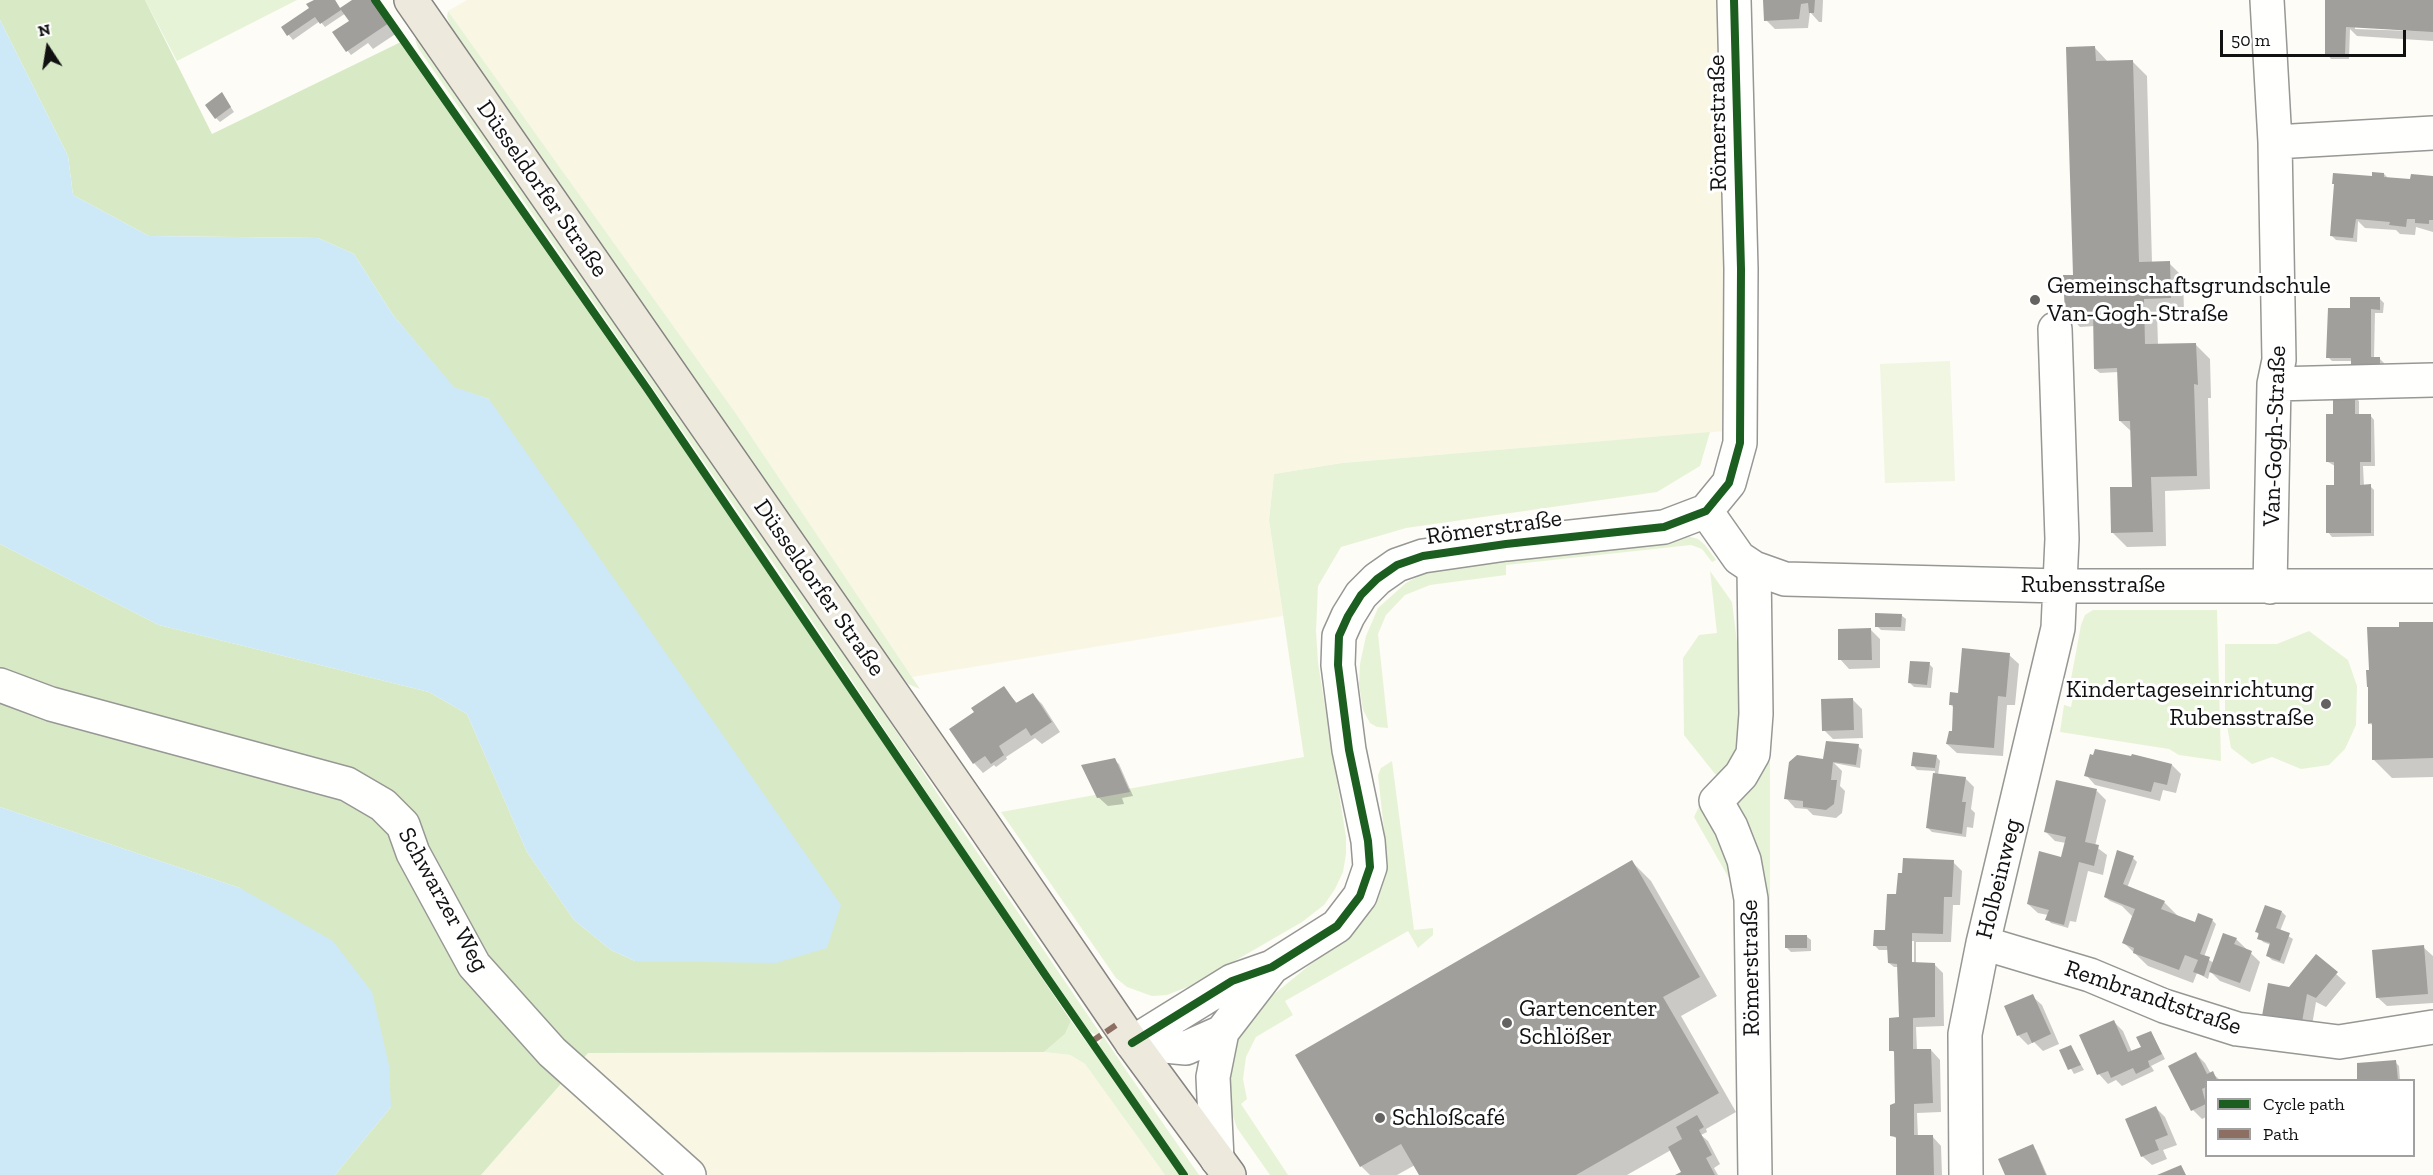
<!DOCTYPE html>
<meta charset="utf-8">
<style>
body{margin:0}
#map{position:relative;width:2433px;height:1175px;overflow:hidden;background:#fdfcf7;font-family:"Zilla Slab",serif}
canvas{display:block}
.legend{position:absolute;left:2205px;top:1079px;width:210px;height:78px;box-sizing:border-box;background:#fff;border:2px solid #a0a0a0;margin:0;padding:8px 10px;list-style:none;font-size:18px;color:#111}
.legend li{display:flex;align-items:center;gap:12px;height:30px}
.legend b{width:30px;border:2px solid #a0a0a0}
.north{position:absolute;left:18px;top:18px;width:60px;height:60px;-webkit-text-stroke:4px #fff;paint-order:stroke;rotate:348deg;font-size:16px;font-weight:700;line-height:24px;text-align:center;color:#111}
.north::after{content:'';display:block;margin:auto;width:21px;height:27px;background:#111;clip-path:polygon(50% 0,100% 100%,50% 72%,0 100%)}
.scale{position:absolute;left:2220px;top:30px;width:186px;height:27px;box-sizing:border-box;border:3px solid #111;border-top:0;padding-left:8px;font-size:18px;line-height:21px;white-space:nowrap;color:#111;-webkit-text-stroke:4px #fff;paint-order:stroke}
</style>
<div id="map">
<canvas width="2433" height="1175"></canvas>
<ul class="legend">
<li><b style="height:8px;background:#1b5e20"></b>Cycle path</li>
<li><b style="height:8px;background:#8d6e63"></b>Path</li>
</ul>
<div class="north">N</div>
<div class="scale">50 m</div>
</div>
<script>
const context = document.querySelector('canvas').getContext('2d');
context.lineJoin = 'round';
function paint(path, color) { context.fillStyle = color; context.fill(path, 'evenodd'); }
const poly = rows => new Path2D(rows.map(r => 'M' + r).join(''));
function strokePath(path, color, width, dash) { context.strokeStyle = color; context.lineWidth = width; context.lineCap = dash ? 'butt' : 'round'; context.setLineDash(dash || []); context.stroke(path); }
function write(font, color, halo, rows, align = 'center') {
  context.font = font + ' "Zilla Slab",serif'; context.lineWidth = 6; context.setLineDash([]); context.textBaseline = 'middle'; context.strokeStyle = halo; context.fillStyle = color; for (const [text, x, y, turn = 0] of rows) {
    context.save(); context.translate(x, y); context.rotate((+turn || 0) * Math.PI / 180); context.textAlign = isNaN(turn) ? turn : align; if (halo) context.strokeText(text, 0, 0); context.fillText(text, 0, 0); context.restore();
  }
}
const farmland = poly([
 [467,0,1719,0,1727,265,1726,431,1342,463,1274,474,1269,520,1283,616,912,677,737,415,448,11],
 [1044,1052,1070,1055,1085,1064,1165,1175,481,1175,588,1053]
]);
const green = poly([
 [145,0,297,0,177,61],
 [448,11,737,415,920,689,908,684,899,673,682,363,451,28,447,17],
 [420,38,727,476,943,802,1100,1033,1096,1035,1089,1031,989,886,768,555,418,48,415,39],
 [1710,432,1700,466,1657,492,1406,528,1341,547,1318,586,1316,631,1318,663,1346,837,1346,854,1343,872,1335,889,1324,905,1302,922,1195,984,1167,995,1152,996,1127,987,1116,978,1001,812,1304,757,1269,520,1274,474,1342,463],
 [1687,536,1698,539,1705,545,1716,560,1712,562,1702,549,1691,545,1506,565,1506,575,1430,585,1405,595,1386,615,1378,634,1388,728,1377,727,1370,723,1363,710,1359,684,1360,664,1366,636,1378,608,1406,583,1429,570],
 [1710,571,1732,602,1739,658,1741,710,1738,756,1720,775,1715,774,1684,735,1683,658,1699,635,1717,633],
 [2093,610,2217,610,2221,761,2179,755,2169,749,2060,732,2064,705,2071,707,2074,692,2069,690,2081,625,2085,615],
 [2309,631,2348,660,2357,686,2356,725,2345,749,2329,765,2301,769,2272,757,2252,764,2231,748,2225,714,2225,644,2277,644],
 [1769,753,1770,760,1770,923,1759,873,1735,806,1738,797],
 [1392,761,1414,930,1433,928,1433,935,1418,948,1408,931,1285,1001,1293,1015,1256,1037,1246,1057,1243,1079,1247,1099,1241,1104,1288,1175,1270,1175,1237,1128,1229,1104,1229,1052,1248,1018,1273,995,1350,932,1378,895,1388,866,1378,775,1381,768],
 [1701,802,1732,864,1730,880,1694,817],
 [1071,1021,1125,1095,1180,1175,1165,1175,1085,1064,1070,1055,1044,1052,1065,1034],
 [1103,1036,1130,1076,1199,1175,1189,1175,1100,1048,1099,1044]
]);
const forest = poly([
 [0,0,145,0,212,134,405,40,845,686,1071,1021,1065,1034,1044,1052,588,1053,481,1175,335,1175,391,1107,240,888,0,807,0,544,159,625,429,692,467,714,527,852,574,920,611,950,635,961,489,399,454,388,393,315,354,254,318,238,149,236,73,195,68,156,0,20]
]);
const pitch = poly([
 [1950,361,1955,481,1885,483,1880,364]
]);
const water = poly([
 [0,20,68,156,73,195,149,236,318,238,354,254,393,315,454,387,489,399,841,905,827,948,776,963,635,961,611,950,574,920,527,852,467,714,429,692,159,625,0,544],
 [0,807,240,888,333,941,372,992,389,1065,391,1107,335,1175,0,1175]
]);
const shadow = poly([
 [318,0,335,0,341,10,355,0,374,0,397,33,373,49,368,43,351,55,334,33,353,27,346,13,325,27,320,21,293,40,283,28,311,9],
 [1765,0,1823,0,1822,22,1819,22,1810,12,1808,28,1775,29,1766,20],
 [2327,0,2433,0,2433,41,2357,36,2350,29,2349,59,2331,59,2327,54],
 [2355,26,2413,31,2355,29],
 [2095,48,2109,63,2133,62,2147,76,2152,263,2169,263,2183,277,2184,312,2157,312,2158,345,2196,345,2210,359,2211,398,2208,398,2210,489,2165,491,2166,546,2127,547,2113,533,2133,488,2132,432,2120,421,2119,372,2100,373,2095,369,2095,326,2080,327,2066,312,2074,276],
 [222,94,234,112,220,122,216,118],
 [2384,174,2388,178,2412,180,2433,177,2433,232,2416,227,2415,235,2400,234,2396,230,2365,228,2358,221,2357,242,2336,240,2332,236,2373,177],
 [2379,298,2384,303,2383,313,2375,313,2374,358,2379,358,2384,363,2383,372,2352,361,2332,361,2328,357],
 [2354,397,2359,401,2359,415,2370,415,2374,420,2375,466,2363,466,2364,486,2370,486,2374,490,2374,536,2332,537,2328,532,2335,486,2335,466,2328,462,2334,415],
 [1901,615,1906,619,1905,631,1881,630,1877,626],
 [2433,623,2433,777,2392,778,2373,759,2373,726,2370,723,2401,628],
 [1870,629,1880,639,1880,668,1849,669,1840,659],
 [2009,655,2019,664,2015,705,2007,705,2003,756,1957,753,1947,744,1954,732,1954,708,1951,705],
 [1929,664,1933,668,1931,688,1914,687,1910,683],
 [1003,688,1018,704,1033,695,1042,704,1060,732,1042,744,1035,738,1006,757,1007,759,996,767,994,765,983,773,974,763,977,713],
 [1853,700,1862,709,1863,738,1833,739,1824,730],
 [1858,746,1862,750,1860,768,1834,763,1842,771,1840,786,1845,791,1842,813,1836,818,1813,815,1807,809,1795,808,1786,798,1828,761],
 [1936,756,1940,761,1938,775,1965,778,1974,787,1971,809,1975,813,1973,828,1967,827,1966,837,1932,832,1927,827,1935,771,1917,770,1913,765],
 [1114,760,1119,764,1133,796,1122,798,1124,804,1108,806,1098,797],
 [2172,765,2181,774,2176,793,2163,790,2160,801,2095,785,2086,775],
 [2097,791,2106,800,2095,846,2107,855,2103,875,2088,871,2076,922,2070,921,2068,928,2051,923,2047,919,2048,915,2038,913,2028,904,2062,859,2066,843,2055,841,2046,832],
 [2133,858,2137,862,2127,888,2164,902,2178,916,2196,924,2212,920,2216,924,2204,957,2214,963,2236,939,2260,962,2250,992,2220,981,2210,971,2208,979,2197,973,2193,983,2148,966,2124,943,2132,916,2122,906,2110,901,2105,897],
 [1632,862,1651,881,1717,996,1681,1016,1736,1112,1706,1129,1707,1132,1701,1135,1708,1141,1720,1164,1714,1168,1718,1175,1678,1175,1683,1172,1671,1150,1627,1175,1421,1175,1415,1165,1397,1175,1370,1175,1361,1166,1297,1055],
 [1953,862,1962,871,1960,905,1953,905,1951,942,1916,942,1916,964,1934,964,1943,973,1944,1026,1916,1027,1917,1051,1931,1050,1940,1060,1941,1112,1917,1113,1918,1137,1932,1136,1941,1146,1942,1175,1898,1175,1897,1139,1892,1135,1897,1106,1895,1053,1891,1049,1900,1020,1899,967,1894,967,1889,963,1889,950,1879,950,1875,946,1885,932,1897,896],
 [1911,941,1914,941,1914,970,1911,970],
 [2282,912,2286,916,2280,931,2293,939,2284,964,2272,960,2268,956,2271,945,2263,942,2257,932],
 [1806,936,1811,940,1811,951,1791,952,1787,948],
 [2423,947,2433,956,2433,1003,2387,1006,2377,997],
 [2316,956,2346,983,2326,1007,2316,1002,2311,1031,2273,1024,2289,988],
 [2032,996,2042,1005,2059,1044,2043,1051,2034,1042,2028,1045,2019,1036,2006,1007],
 [2114,1022,2123,1031,2132,1052,2143,1047,2151,1032,2165,1059,2151,1066,2154,1071,2122,1086,2116,1080,2108,1084,2099,1074],
 [2071,1047,2084,1070,2074,1074,2061,1051],
 [2196,1054,2205,1063,2211,1074,2212,1073,2220,1080,2206,1080,2206,1117,2202,1119,2193,1110],
 [2395,1062,2399,1066,2400,1080,2360,1080,2359,1065],
 [2156,1108,2165,1117,2177,1145,2163,1150,2167,1159,2152,1165,2142,1156],
 [2032,1146,2036,1150,2047,1175,2007,1175]
]);
const building = poly([
 [314,0,335,0,340,8,352,0,373,0,389,23,346,52,332,32,349,21,341,10,320,24,315,17,287,36,281,27,309,8,306,4],
 [1763,0,1815,0,1814,13,1809,13,1808,3,1801,4,1799,19,1764,21],
 [2325,0,2433,0,2433,32,2346,27,2345,56,2325,55],
 [2095,46,2096,61,2133,60,2139,262,2170,261,2171,298,2144,299,2145,344,2196,343,2198,385,2194,384,2197,476,2151,477,2153,532,2111,533,2110,487,2132,487,2130,421,2119,421,2117,368,2094,369,2093,312,2065,313,2063,275,2073,275,2066,47],
 [222,92,231,107,215,119,205,105],
 [2372,172,2384,173,2384,177,2410,179,2411,174,2433,176,2433,220,2429,220,2429,224,2415,223,2415,219,2407,219,2406,227,2389,225,2390,222,2356,219,2353,238,2330,236,2334,184,2332,184,2333,173,2372,176],
 [2350,297,2380,297,2380,310,2371,309,2371,357,2380,357,2380,369,2351,369,2351,358,2326,358,2328,308,2350,308],
 [2333,395,2355,395,2355,414,2371,414,2371,462,2360,462,2360,485,2371,484,2371,533,2326,533,2326,485,2334,485,2334,462,2326,462,2326,414,2333,414],
 [1875,613,1902,614,1901,627,1875,627],
 [2399,622,2433,622,2433,758,2372,760,2372,723,2368,724,2368,687,2367,687,2366,670,2369,670,2367,627,2399,627],
 [1871,628,1872,660,1838,660,1838,629],
 [1962,648,2010,653,2006,697,1998,696,1994,748,1946,744,1949,731,1952,731,1953,705,1949,705,1950,692,1958,693],
 [1910,661,1930,662,1927,685,1908,683],
 [1004,686,1016,703,1033,693,1052,722,1031,736,1026,728,999,746,1004,755,991,764,985,756,973,764,949,729,974,712,971,708],
 [1853,698,1854,730,1822,731,1821,699],
 [1826,741,1859,744,1856,765,1833,762,1831,780,1837,780,1834,804,1826,810,1803,807,1803,801,1784,799,1789,762,1797,755,1823,759],
 [2095,749,2131,756,2132,754,2172,764,2167,785,2154,782,2151,792,2084,776,2090,754,2093,755],
 [1913,752,1937,755,1935,768,1911,766],
 [1115,758,1130,792,1097,798,1081,765],
 [1933,773,1966,777,1962,802,1966,802,1962,834,1926,828],
 [2056,780,2097,789,2085,842,2099,845,2094,866,2079,862,2064,925,2045,920,2049,910,2027,904,2039,851,2061,857,2066,837,2044,832],
 [2117,850,2134,856,2123,884,2165,901,2161,909,2195,922,2198,913,2213,919,2200,954,2210,957,2204,976,2193,972,2198,960,2185,955,2179,970,2133,953,2134,948,2122,943,2135,909,2104,897],
 [1903,858,1954,860,1952,897,1944,897,1943,934,1912,933,1912,962,1935,963,1935,1017,1913,1018,1913,1049,1931,1049,1933,1103,1914,1104,1914,1135,1933,1135,1934,1175,1896,1175,1896,1137,1890,1136,1890,1105,1895,1103,1894,1051,1889,1051,1889,1018,1899,1017,1897,964,1888,963,1887,946,1873,946,1874,930,1885,930,1887,894,1896,894,1898,873,1902,873],
 [1632,860,1700,977,1663,997,1719,1093,1576,1175,1419,1175,1401,1144,1360,1167,1295,1055],
 [2265,905,2282,911,2276,928,2290,933,2280,961,2266,956,2270,943,2257,939,2259,933,2255,932],
 [2223,933,2237,938,2234,944,2252,951,2240,983,2209,972],
 [1785,935,1807,935,1807,948,1785,948],
 [2424,945,2428,994,2376,998,2372,950],
 [2316,954,2338,972,2316,998,2307,994,2302,1022,2262,1016,2268,983,2289,987],
 [2033,994,2051,1034,2032,1043,2027,1032,2017,1036,2004,1006],
 [2114,1020,2128,1052,2141,1047,2136,1037,2151,1031,2162,1054,2148,1061,2150,1067,2136,1074,2133,1068,2111,1078,2108,1071,2097,1075,2079,1035],
 [2071,1045,2081,1065,2068,1070,2059,1050],
 [2196,1052,2207,1074,2213,1071,2217,1080,2206,1080,2206,1087,2202,1089,2206,1104,2191,1111,2168,1066],
 [2396,1060,2398,1080,2357,1080,2357,1063],
 [2156,1106,2168,1135,2155,1140,2159,1150,2141,1157,2125,1119],
 [1697,1115,1704,1127,1699,1130,1712,1155,1706,1158,1715,1175,1675,1175,1681,1172,1668,1147,1682,1139,1676,1127],
 [2033,1144,2046,1175,2005,1175,1998,1159],
 [2181,1165,2186,1175,2157,1175]
]);
const minor = poly([
 [2267,0,2275,142,2279,360,2274,384,2270,587],
 [2275,142,2433,133],
 [2274,384,2433,380],
 [1706,511,1739,558,1754,568,1756,714,1753,754,1741,775,1716,801,1731,827,1744,860,1751,899,1755,1175],
 [1754,568,1785,579,2060,586,2433,586],
 [0,685,51,704,347,784,383,805,403,825,413,853,474,965,552,1052,689,1175],
 [1983,943,2090,975,2164,1006,2237,1029,2339,1042,2433,1027],
 [1132,1043,1232,981,1272,967,1337,926,1360,896,1370,867,1368,841,1349,750,1338,665,1339,636,1348,616,1361,595,1377,579,1397,565,1423,556,1506,544,1664,527,1706,511,1729,483,1740,443,1741,269,1734,0],
 [1132,1043,1186,1048,1222,1032,1272,967],
 [1217,1159,1213,1077,1222,1032],
 [1966,1175,1965,1034,1983,943,2058,628,2062,539,2055,329]
]);
const major = poly([
 [411,0,980,820,1132,1043,1229,1175]
]);
const quiet = poly([
 [1091,1042,1119,1023]
]);
const cycleway = poly([
 [375,0,648,390,1046,976,1184,1175],
 [1132,1043,1232,981,1272,967,1337,926,1360,896,1370,867,1368,841,1349,750,1338,665,1339,636,1348,616,1361,595,1377,579,1397,565,1423,556,1506,544,1664,527,1706,511,1729,483,1740,443,1741,269,1734,0]
]);
const markers = [
 [2035,300,6,"#646362"],
 [2326,704,6,"#646362"],
 [1507,1023,6,"#646362"],
 [1380,1118,6,"#646362"]
];
const streetNames = [
 ["Römerstraße",1718,123,-91],
 ["Düsseldorfer Straße",542,189,55],
 ["Van-Gogh-Straße",2275,436,-88],
 ["Römerstraße",1494,528,-8],
 ["Rubensstraße",2093,585],
 ["Düsseldorfer Straße",819,588,55],
 ["Holbeinweg",1999,879,-76],
 ["Schwarzer Weg",443,900,61],
 ["Römerstraße",1751,968,-91],
 ["Rembrandtstraße",2153,998,19]
];
const poiNames = [
 ["Gemeinschaftsgrundschule",2047,286],
 ["Van-Gogh-Straße",2047,314],
 ["Kindertageseinrichtung",2314,690,"right"],
 ["Rubensstraße",2314,718,"right"],
 ["Gartencenter",1519,1009],
 ["Schlößer",1519,1037],
 ["Schloßcafé",1392,1118]
];
paint(farmland, '#f9f7e4');
paint(green, '#e7f3d7');
paint(forest, '#d8eac5');
paint(pitch, '#f0f6e1');
paint(water, '#cde8f7');
paint(shadow, '#0003');
paint(building, '#a19f9c');
strokePath(minor, '#979795', 36);
strokePath(major, '#858482', 36);
strokePath(minor, '#fffffe', 33);
strokePath(major, '#ede9dc', 33);
strokePath(quiet, '#8d6e63', 6, [12, 6]);
strokePath(cycleway, '#1b5e20', 8);
for (const [x, y, r, color] of markers) { const dot = new Path2D(); dot.arc(x, y, r, 0, 2 * Math.PI); context.fillStyle = color; context.fill(dot); strokePath(dot, '#fff', 2); }
write('24px', '#111', '#fff', streetNames);
write('24px', '#111', '#fff', poiNames, 'left');
</script>
